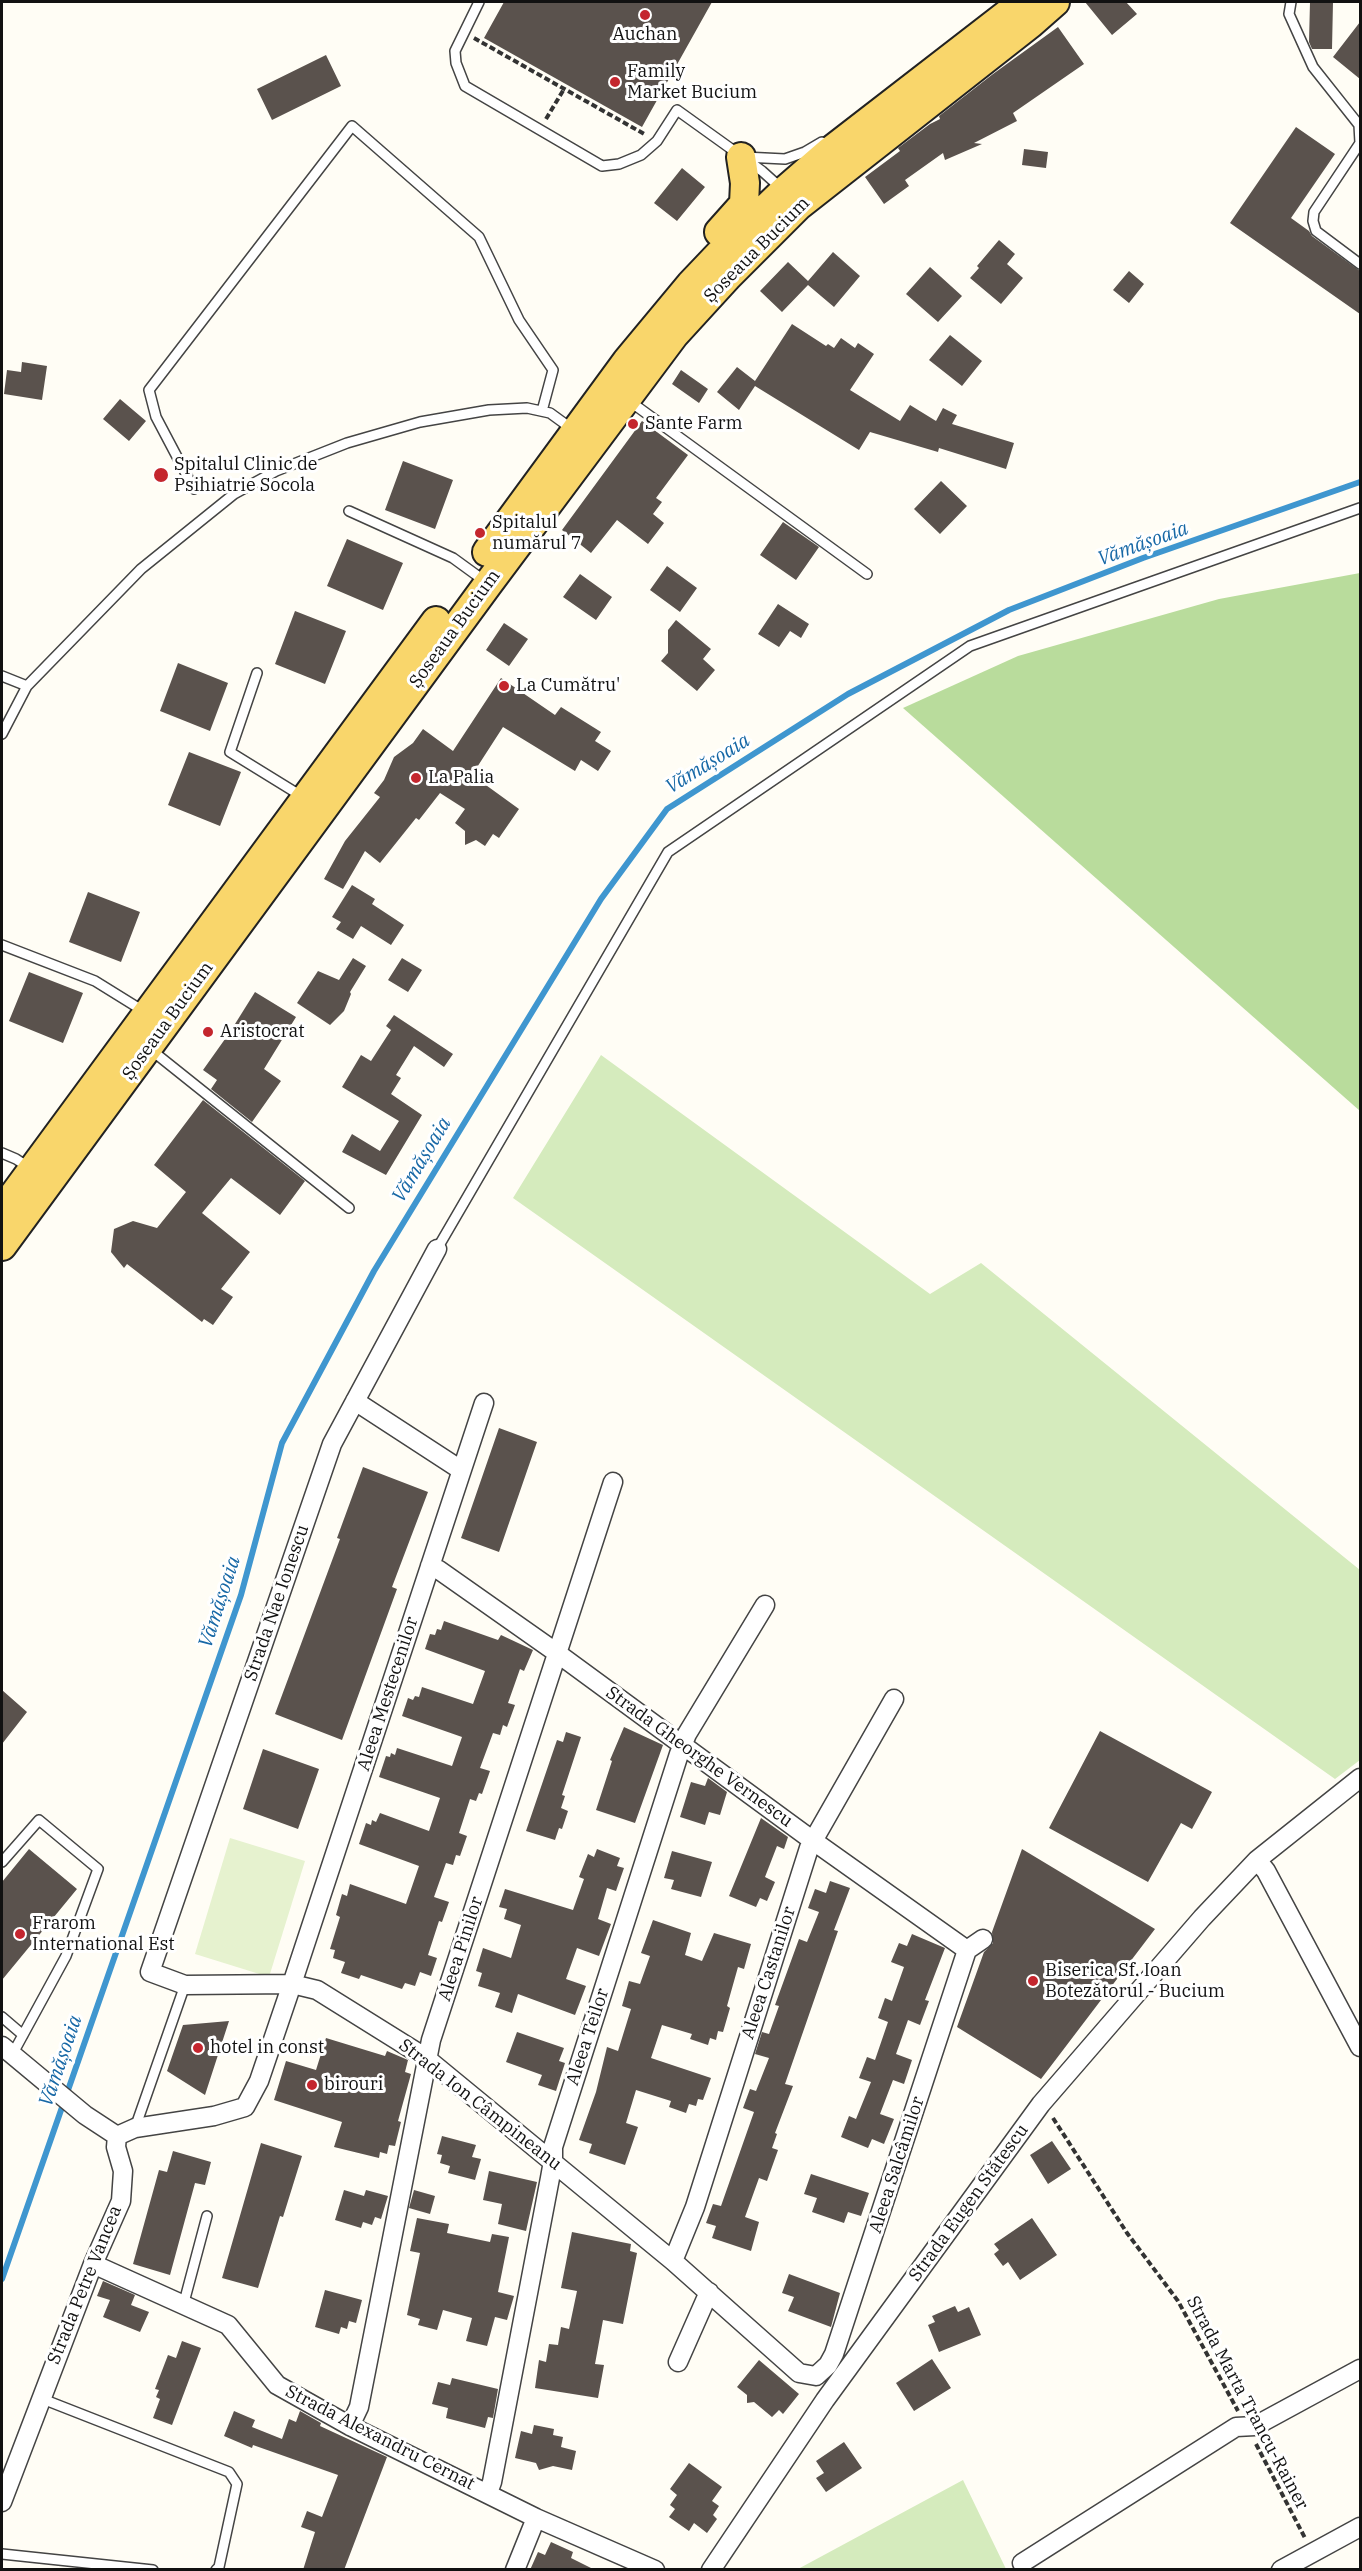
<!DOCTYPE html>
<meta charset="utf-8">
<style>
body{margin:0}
#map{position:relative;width:1362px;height:2571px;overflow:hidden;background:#fffdf5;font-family:"IBM Plex Serif",serif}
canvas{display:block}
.frame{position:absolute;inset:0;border:3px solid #111;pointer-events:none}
</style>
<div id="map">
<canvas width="1362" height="2571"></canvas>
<div class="frame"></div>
</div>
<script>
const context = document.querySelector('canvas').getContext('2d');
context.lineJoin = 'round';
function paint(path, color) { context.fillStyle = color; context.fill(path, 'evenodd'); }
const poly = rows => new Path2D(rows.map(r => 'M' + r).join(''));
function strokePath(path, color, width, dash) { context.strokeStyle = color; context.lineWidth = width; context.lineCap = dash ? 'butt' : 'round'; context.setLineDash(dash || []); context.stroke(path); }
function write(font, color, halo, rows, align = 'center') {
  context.font = font + ' "IBM Plex Serif",serif'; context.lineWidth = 6; context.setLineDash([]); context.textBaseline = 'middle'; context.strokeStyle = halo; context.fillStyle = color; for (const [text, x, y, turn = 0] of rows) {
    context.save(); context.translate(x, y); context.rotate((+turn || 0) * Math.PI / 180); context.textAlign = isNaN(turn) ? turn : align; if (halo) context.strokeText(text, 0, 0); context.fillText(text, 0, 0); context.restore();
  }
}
const green = poly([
 [601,1055,930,1294,981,1263,1360,1570,1360,1760,1335,1779,513,1198],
 [963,2480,1006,2569,798,2569]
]);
const forest = poly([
 [1360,573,1360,1111,903,708,1018,656,1219,599]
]);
const pitch = poly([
 [230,1838,305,1861,269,1977,195,1954]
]);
const stream = poly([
 [2,2279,241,1595,282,1443,374,1271,601,899,667,809,848,694,1009,610,1143,558,1360,482]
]);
const building = poly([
 [504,2,712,2,642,127,484,38],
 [1085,2,1126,2,1137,14,1112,35],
 [1310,2,1333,2,1332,49,1312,49,1309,42],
 [1360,22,1360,79,1333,57],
 [1058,27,1084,64,1013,113,1017,121,974,143,982,144,945,160,943,153,905,180,909,186,884,204,865,177,900,151,898,148,930,124,940,119,939,116,993,74],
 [326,55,341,86,272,120,257,89],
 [1296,127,1335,154,1291,218,1309,231,1312,236,1360,271,1360,314,1230,223],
 [1024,149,1048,152,1046,168,1022,165],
 [682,168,705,187,677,221,654,203],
 [999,240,1015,254,1007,264,1023,278,1001,304,970,278,979,268,977,266],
 [833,252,860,276,834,307,808,285,782,312,760,291,788,262,808,281],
 [930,267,962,296,938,322,906,294],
 [1129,271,1144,284,1129,303,1113,290],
 [792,324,826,346,828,344,834,348,841,338,855,348,858,343,874,354,850,390,900,421,910,405,936,421,943,408,957,415,952,424,1014,443,1006,469,939,448,938,452,870,432,859,450,755,386,739,410,717,392,737,367,755,381],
 [950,335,982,361,962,386,929,360],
 [22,362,47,366,42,400,4,394,7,370,21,372],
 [681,370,708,389,699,403,672,384],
 [120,399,146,421,129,441,103,419],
 [642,421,688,455,656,498,662,502,653,514,664,523,648,544,617,520,591,553,562,530],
 [403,461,453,480,435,529,385,510],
 [941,481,967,506,940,534,914,509],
 [783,522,819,547,796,580,760,555],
 [347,539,403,563,383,610,327,586],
 [667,566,697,588,680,612,650,590],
 [580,574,612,597,596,620,563,597],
 [778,604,809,624,801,638,790,631,779,647,758,634],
 [295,611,346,631,325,684,275,664],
 [676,620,711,649,703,659,715,670,697,691,661,661,668,653,668,630],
 [504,623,528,639,509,666,486,650],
 [178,663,228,683,210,731,160,711],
 [501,678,555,715,561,707,601,732,595,741,611,751,598,771,581,760,575,771,503,727,472,775,519,809,499,838,493,834,485,846,476,840,465,845,465,831,455,823,465,809,440,793,419,820,416,818,380,863,365,851,343,889,324,879,345,841,380,797,374,793,384,780,394,757,413,743,423,729,453,751],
 [189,752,241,772,220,826,168,805],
 [352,885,375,899,372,904,404,925,391,945,361,926,353,939,336,929,341,922,332,917],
 [88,892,140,912,121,962,69,942],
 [353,958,366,966,350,992,351,994,344,1011,330,1025,297,1003,318,971,339,980],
 [402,958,422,970,408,992,388,980],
 [29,972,83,993,63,1043,9,1021],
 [255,992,296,1017,264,1069,281,1081,252,1122,211,1089,217,1080,203,1070,230,1032],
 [394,1015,453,1054,444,1067,414,1046,396,1075,401,1078,391,1094,422,1115,386,1175,342,1152,352,1134,380,1151,399,1121,342,1087,361,1055,371,1061,391,1030,386,1026],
 [203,1100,305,1181,280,1215,231,1178,202,1213,250,1252,221,1289,233,1297,213,1325,204,1319,202,1322,127,1264,124,1268,111,1252,114,1229,133,1221,157,1228,186,1192,154,1165],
 [499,1428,537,1442,499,1552,461,1538],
 [363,1467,428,1492,392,1587,397,1589,342,1740,275,1714,340,1539,337,1538],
 [444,1621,498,1640,501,1635,533,1650,524,1671,520,1669,508,1703,515,1705,507,1727,503,1725,500,1735,493,1733,480,1768,490,1771,482,1794,479,1793,476,1801,470,1799,459,1833,467,1836,460,1856,456,1855,453,1865,446,1863,434,1897,449,1902,442,1922,439,1921,428,1955,437,1958,431,1976,420,1972,415,1986,405,1983,402,1989,361,1975,359,1979,341,1973,345,1962,333,1958,335,1950,330,1949,340,1917,336,1915,342,1894,347,1896,350,1884,406,1904,419,1866,359,1844,366,1823,371,1825,372,1820,376,1822,380,1813,429,1831,440,1798,379,1777,386,1756,390,1757,391,1753,395,1755,397,1748,452,1766,462,1737,402,1716,408,1698,413,1700,415,1696,419,1697,422,1687,473,1704,485,1671,425,1649,430,1634,435,1635,437,1629,441,1630],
 [2,1690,27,1712,2,1744],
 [624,1727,663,1745,635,1823,596,1810,612,1761,610,1760],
 [1100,1731,1212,1792,1192,1829,1181,1823,1148,1882,1049,1828],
 [566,1732,581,1737,562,1795,565,1796,561,1808,568,1811,562,1829,559,1828,555,1840,526,1831,557,1740,563,1742],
 [263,1749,319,1769,298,1829,243,1809],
 [708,1778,727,1792,720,1815,709,1812,705,1825,680,1817,691,1782,705,1786],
 [761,1818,788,1837,784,1849,777,1846,765,1877,775,1882,767,1901,760,1898,756,1907,729,1896],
 [29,1849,77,1889,2,1980,2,1882],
 [597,1849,620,1858,617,1866,624,1868,616,1891,607,1888,598,1919,611,1924,599,1956,577,1948,566,1979,586,1986,575,2015,518,1994,512,2013,495,2007,500,1993,478,1986,482,1973,476,1971,483,1948,511,1958,521,1925,504,1919,507,1909,499,1907,505,1889,573,1910,584,1879,579,1877,588,1854,594,1857],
 [1022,1849,1155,1929,1041,2079,957,2027,984,1952,993,1943,992,1932],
 [672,1851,712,1862,701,1897,671,1889,674,1880,664,1878],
 [830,1881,850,1888,834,1930,838,1931,785,2084,793,2086,775,2133,777,2134,772,2148,778,2150,767,2181,759,2178,745,2217,759,2222,751,2251,712,2238,716,2226,706,2223,713,2204,721,2206,754,2112,743,2108,750,2089,756,2091,769,2058,755,2054,762,2032,769,2034,779,2006,775,2005,799,1939,807,1942,819,1912,808,1908,815,1889,826,1893],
 [653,1920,691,1933,685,1955,702,1961,714,1933,751,1944,744,1969,738,1967,727,2006,730,2008,723,2032,718,2031,716,2040,710,2038,708,2045,690,2039,692,2034,662,2025,651,2058,711,2078,703,2100,698,2099,696,2106,689,2104,686,2113,669,2107,671,2101,636,2090,626,2123,638,2127,625,2165,589,2153,592,2144,579,2140,596,2092,607,2047,618,2051,631,2009,622,2006,629,1981,640,1984,650,1956,641,1953],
 [912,1934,945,1948,925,2000,929,2001,920,2025,908,2020,896,2054,912,2060,904,2084,893,2080,880,2114,894,2119,884,2144,872,2139,868,2148,841,2137,849,2116,856,2119,871,2082,859,2078,867,2057,875,2060,888,2022,878,2018,885,1998,892,2001,904,1967,891,1962,899,1943,907,1946],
 [229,2021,205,2095,167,2071,183,2025],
 [517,2032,564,2048,559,2061,565,2063,556,2091,538,2085,542,2075,506,2062],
 [326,2038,385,2056,387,2051,408,2060,405,2072,411,2074,398,2121,401,2122,395,2146,389,2145,387,2154,380,2152,379,2158,334,2147,342,2122,274,2100,286,2061,316,2070],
 [442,2136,476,2145,472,2157,481,2159,475,2180,448,2173,450,2166,440,2163,442,2155,437,2154],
 [1052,2141,1071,2169,1048,2184,1030,2155],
 [261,2143,302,2156,283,2217,280,2216,258,2288,222,2278],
 [173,2151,211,2162,205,2185,195,2183,170,2275,133,2264,159,2170,167,2172],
 [489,2171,537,2182,526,2231,498,2224,502,2204,483,2200],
 [811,2174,869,2193,861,2216,848,2212,844,2223,812,2212,817,2198,804,2194],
 [344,2190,364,2196,366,2190,388,2196,381,2219,375,2217,372,2225,363,2222,361,2228,335,2220],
 [414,2190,435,2196,430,2214,409,2208],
 [417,2218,449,2224,447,2233,490,2242,492,2234,509,2237,498,2292,514,2296,507,2320,495,2317,487,2346,466,2341,472,2318,443,2310,437,2330,418,2325,420,2319,407,2315,420,2253,410,2251],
 [1032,2218,1057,2255,1020,2280,1008,2262,1003,2266,994,2254,999,2250,994,2244],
 [572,2232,631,2244,630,2251,637,2253,623,2324,603,2320,595,2364,604,2365,598,2398,535,2388,539,2360,546,2362,549,2344,558,2345,561,2327,569,2329,577,2291,561,2288],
 [789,2274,840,2293,831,2327,788,2311,794,2297,782,2293],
 [103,2281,135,2295,131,2305,149,2312,140,2332,103,2317,110,2300,97,2296],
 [325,2290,362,2300,356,2323,349,2321,347,2329,341,2327,339,2334,315,2327],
 [955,2306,958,2312,969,2307,981,2335,939,2352,928,2325,935,2322,932,2316],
 [182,2341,201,2348,172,2425,153,2418,160,2399,156,2397,159,2390,155,2389,168,2355,176,2358],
 [932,2359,951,2388,914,2411,896,2383],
 [759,2360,799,2394,783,2414,779,2410,772,2417,754,2402,747,2403,747,2395,737,2387],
 [452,2378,498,2389,493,2418,488,2417,485,2428,446,2418,448,2408,432,2404,438,2382,450,2385],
 [234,2411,255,2420,252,2427,282,2439,289,2419,296,2422,300,2411,321,2423,320,2426,387,2457,344,2570,303,2570,315,2532,301,2527,307,2511,322,2517,338,2475,253,2445,252,2448,224,2436],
 [534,2425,554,2429,553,2435,563,2437,561,2447,576,2451,572,2470,553,2466,539,2470,536,2463,515,2458,521,2431,532,2434],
 [844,2442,862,2468,826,2492,816,2478,824,2473,816,2461],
 [689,2463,722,2487,712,2501,719,2506,713,2515,717,2519,707,2533,694,2523,689,2531,669,2517,675,2509,670,2505,677,2495,670,2489],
 [551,2542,573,2552,571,2558,595,2570,530,2570,538,2552,545,2555]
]);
const path = poly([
 [474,38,646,135],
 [546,119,564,89],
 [1053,2118,1127,2233,1178,2301,1238,2411],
 [1256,2444,1305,2538]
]);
const lane = poly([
 [479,2,455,51,456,63,465,86,602,166,619,164,641,155,657,141,677,110,762,171,782,189],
 [1291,2,1289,14,1313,67,1359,125,1360,143,1314,212,1313,221,1316,231,1360,264],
 [744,157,785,159,805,152,822,142],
 [628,400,867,574],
 [194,489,156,417,149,390,352,126,479,237,519,320,553,370,542,411],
 [349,511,453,558,486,582],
 [257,673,230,752,303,797],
 [2,676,27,686,141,569,234,494,276,471,347,443,420,422,489,410,527,408,550,413,572,429],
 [2,734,27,686],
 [2,945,95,981,145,1012],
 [150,1049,349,1208],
 [2,1153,16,1159,28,1167],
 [437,1249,668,852,970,646,1360,508],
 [2,1862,39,1820,98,1869,66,1956,12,2055],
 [2,2017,23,2035],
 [135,2128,185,1985],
 [183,2306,207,2216],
 [40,2398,229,2472,237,2484,219,2567,216,2570],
 [2,2554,153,2570]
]);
const street = poly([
 [437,1249,332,1444,150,1972,185,1985,292,1984,484,1403],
 [355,1401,461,1470],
 [430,1566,439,1570,557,1653,812,1840,967,1950],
 [1257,1860,1266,1871,1360,2047],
 [2,2046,85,2115,117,2136],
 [117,2136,135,2128,214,2116,245,2107,259,2081,292,1984,317,1990,426,2058,673,2261,799,2373,816,2376,828,2365,834,2354,967,1950,983,1939],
 [673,2261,695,2207,809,1848,894,1699],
 [93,2264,228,2325,277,2385,350,2426,536,2518,655,2570],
 [678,2362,709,2292],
 [350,2426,359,2407,431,2040,613,1482],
 [488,2493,492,2482,550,2178,553,2161,553,2147,679,1754,687,1734,765,1605],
 [2,2502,93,2264,121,2201,123,2171,116,2147,117,2136],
 [1022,2563,1236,2427,1255,2426,1360,2369],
 [515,2570,536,2518],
 [711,2570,825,2400,1041,2104,1202,1918,1257,1860,1360,1778],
 [1281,2570,1360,2527]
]);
const primary = poly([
 [719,232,744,204,745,183,741,157],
 [487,552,627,361,691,284,730,243,784,191,829,152,1023,2],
 [2,1211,436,621],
 [2,1246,488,584,674,335,728,276,798,206,1030,24,1055,2]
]);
const markers = [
 [645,15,6,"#c4262e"],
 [615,82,6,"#c4262e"],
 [633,424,6,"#c4262e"],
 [161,475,8,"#c4262e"],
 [480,533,6,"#c4262e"],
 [504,686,6,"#c4262e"],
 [416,778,6,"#c4262e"],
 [208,1032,6,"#c4262e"],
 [20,1934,6,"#c4262e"],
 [1033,1981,6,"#c4262e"],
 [198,2048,6,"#c4262e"],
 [312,2085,6,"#c4262e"]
];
const poiNames = [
 ["Auchan",645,35,"center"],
 ["Family",627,72],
 ["Market Bucium",627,93],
 ["Sante Farm",645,424],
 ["Spitalul Clinic de",174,465],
 ["Psihiatrie Socola",174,486],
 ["Spitalul",492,523],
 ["numărul 7",492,544],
 ["La Cumătru'",516,686],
 ["La Palia",428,778],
 ["Aristocrat",220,1032],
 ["Frarom",32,1924],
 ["International Est",32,1945],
 ["Biserica Sf. Ioan",1045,1971],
 ["Botezătorul - Bucium",1045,1992],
 ["hotel in const",210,2048],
 ["birouri",324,2085]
];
const streetNames = [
 ["Șoseaua Bucium",757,250,-45],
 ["Șoseaua Bucium",455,629,-54],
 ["Șoseaua Bucium",168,1021,-54],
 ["Strada Nae Ionescu",277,1603,-71],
 ["Aleea Mestecenilor",388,1694,-72],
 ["Strada Gheorghe Vernescu",699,1757,36],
 ["Aleea Pinilor",461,1949,-72],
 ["Aleea Castanilor",769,1973,-72],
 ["Aleea Teilor",588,2037,-72],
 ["Strada Ion Câmpineanu",480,2105,38],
 ["Aleea Salcâmilor",897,2165,-72],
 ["Strada Eugen Stătescu",969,2203,-54],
 ["Strada Petre Vancea",85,2285,-68],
 ["Strada Marta Trancu-Rainer",1247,2403,62],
 ["Strada Alexandru Cernat",380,2438,27]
];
const waterNames = [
 ["Vămășoaia",1143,544,-20],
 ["Vămășoaia",708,764,-32],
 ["Vămășoaia",422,1160,-59],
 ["Vămășoaia",220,1602,-72],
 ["Vămășoaia",61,2061,-71]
];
paint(green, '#d5ebbd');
paint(forest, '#b9dc9c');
paint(pitch, '#e6f2cf');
strokePath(stream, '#3f96cf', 6);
paint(building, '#5a524d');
strokePath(lane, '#444', 12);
strokePath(street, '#444', 21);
strokePath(primary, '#222', 32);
strokePath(path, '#333', 4, [6, 3]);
strokePath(lane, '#fff', 9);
strokePath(street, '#fff', 18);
strokePath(primary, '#f9d66b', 28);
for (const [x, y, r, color] of markers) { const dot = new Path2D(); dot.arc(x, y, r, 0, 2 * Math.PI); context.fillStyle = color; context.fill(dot); strokePath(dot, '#fff', 2); }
write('18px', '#111', '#fff', poiNames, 'left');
write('18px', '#111', '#fff', streetNames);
write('italic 20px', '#1768a6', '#fff', waterNames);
</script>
